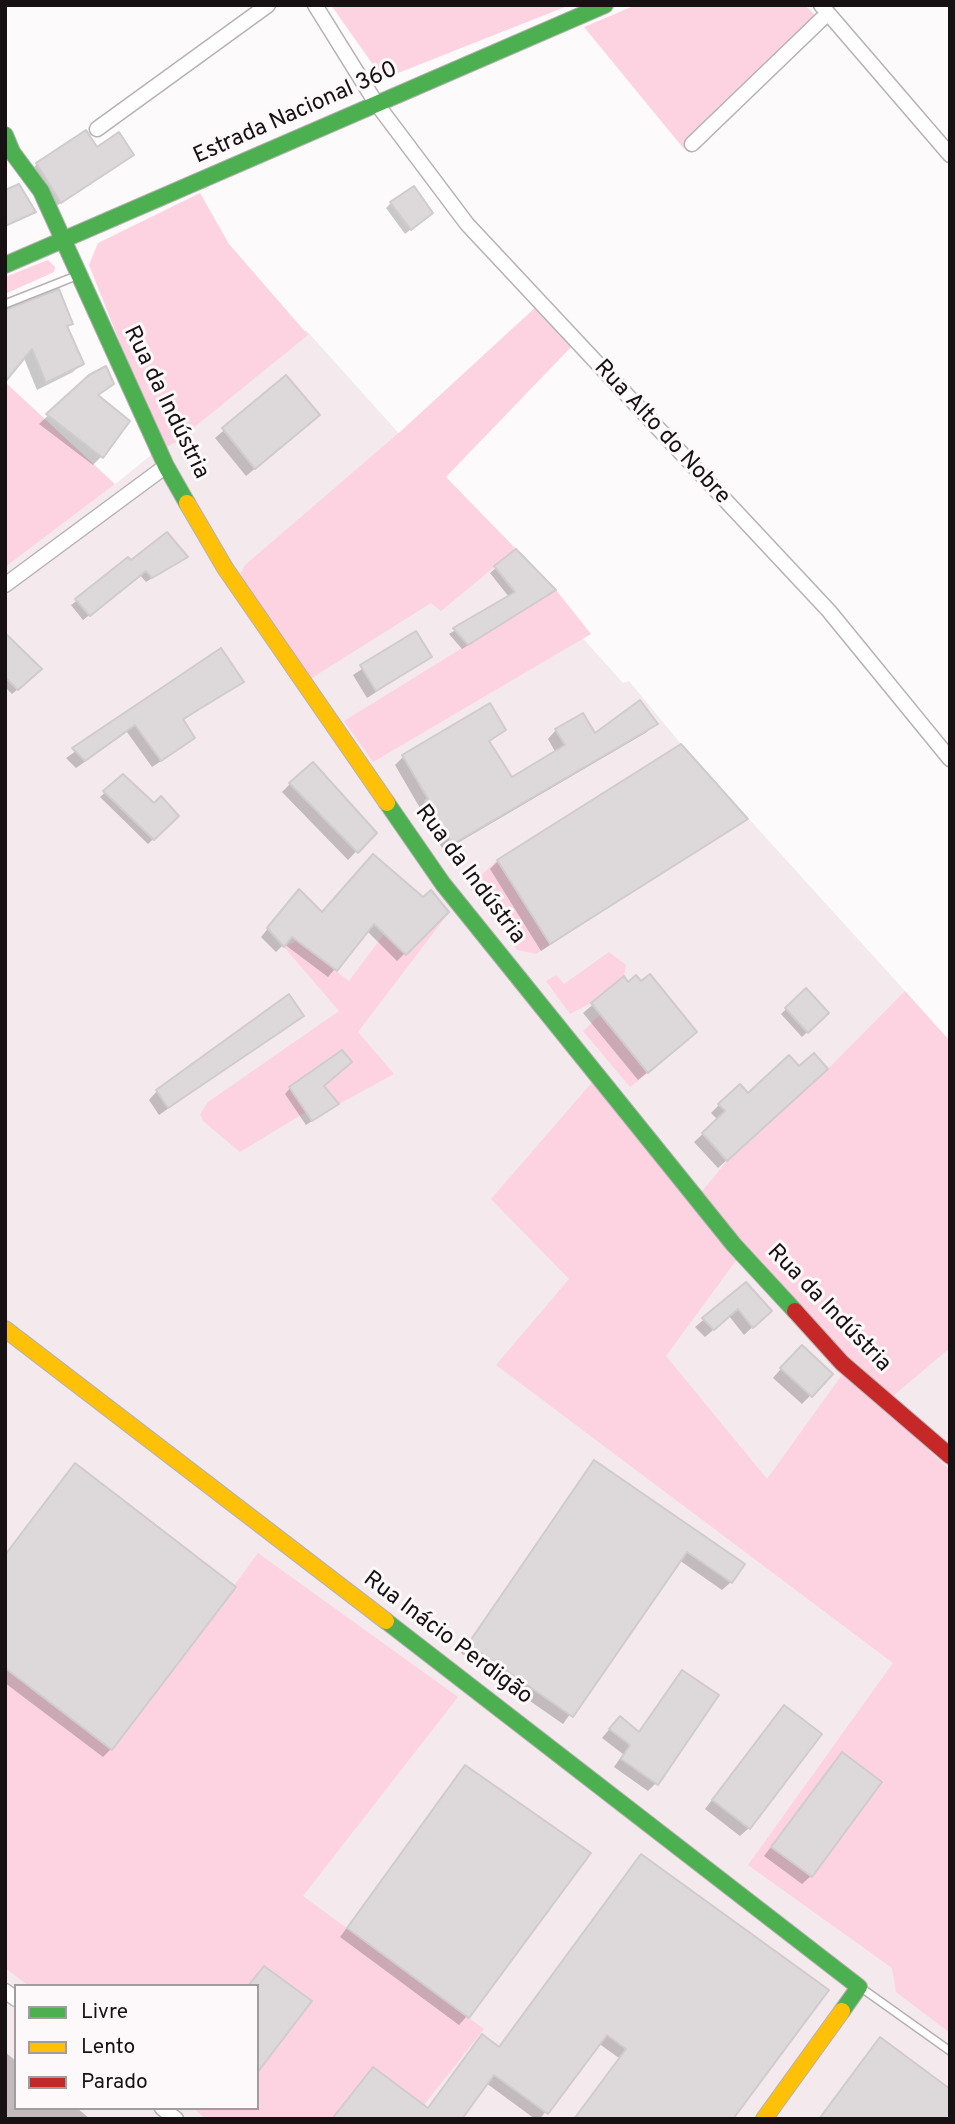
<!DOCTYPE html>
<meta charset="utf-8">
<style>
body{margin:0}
#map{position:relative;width:955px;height:2124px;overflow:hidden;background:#fcfafb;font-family:Overpass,sans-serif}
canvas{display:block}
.frame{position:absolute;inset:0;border:7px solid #181113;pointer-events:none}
.legend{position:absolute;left:14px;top:1984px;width:245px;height:126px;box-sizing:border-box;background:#fdf9fa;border:2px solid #a19c9e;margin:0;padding:9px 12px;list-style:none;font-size:21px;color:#181113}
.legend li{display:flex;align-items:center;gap:14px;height:35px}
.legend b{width:35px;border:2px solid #a19c9e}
</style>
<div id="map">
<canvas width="955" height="2124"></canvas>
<div class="frame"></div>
<ul class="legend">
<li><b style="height:9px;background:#4caf50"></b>Livre</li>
<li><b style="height:9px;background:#ffc107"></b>Lento</li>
<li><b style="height:9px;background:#c62828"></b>Parado</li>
</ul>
</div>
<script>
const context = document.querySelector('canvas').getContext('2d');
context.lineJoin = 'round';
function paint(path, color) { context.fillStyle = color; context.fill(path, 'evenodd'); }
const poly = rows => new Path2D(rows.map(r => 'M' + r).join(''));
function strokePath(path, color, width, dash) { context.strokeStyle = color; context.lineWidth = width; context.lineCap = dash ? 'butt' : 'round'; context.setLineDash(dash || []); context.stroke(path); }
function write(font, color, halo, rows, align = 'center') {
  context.font = font + ' Overpass,sans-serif'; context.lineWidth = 6; context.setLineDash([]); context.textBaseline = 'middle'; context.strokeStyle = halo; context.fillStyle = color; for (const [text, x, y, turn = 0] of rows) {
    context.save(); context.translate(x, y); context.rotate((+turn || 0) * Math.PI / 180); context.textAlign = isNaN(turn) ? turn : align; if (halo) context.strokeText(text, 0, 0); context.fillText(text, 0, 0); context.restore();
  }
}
const built = poly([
 [306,330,623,683,629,681,681,744,905,991,902,994,950,1054,950,2119,5,2119,5,414,114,485],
 [16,1986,257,1986,257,2108,16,2108]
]);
const green = poly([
 [331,5,570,5,383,79],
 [636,5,805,5,821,21,684,149,584,27],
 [200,193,229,244,308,335,176,442,162,449,89,265,98,243],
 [48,260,55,267,54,272,5,294,5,277],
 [538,305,574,344,446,477,516,549,441,611,431,603,307,681,238,579,245,565,401,431],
 [5,382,115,484,5,567],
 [556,590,591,634,373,762,344,721],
 [497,860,550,944,536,954,517,950,469,887],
 [450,911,358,1032,394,1074,339,1104,324,1086,352,1062,341,1050,289,1087,306,1112,240,1152,203,1121,200,1114,208,1102,339,1011,284,947,297,941,349,981,384,934,406,955],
 [609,952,626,965,624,976,591,1003,570,1014,546,981,556,975,564,984],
 [905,991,950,1041,950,1348,887,1401,698,1196,727,1161,828,1069],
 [600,1015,648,1073,630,1087,583,1031],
 [595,1079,740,1255,666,1356,767,1479,844,1372,950,1470,950,2033,896,1992,892,1968,748,1865,893,1663,496,1365,569,1279,491,1199],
 [258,1553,458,1697,303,1896,484,2029,413,2119,206,2119,193,2108,257,2108,257,1986,29,1986,5,1968,5,1668,113,1750]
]);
const shadow = poly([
 [97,149,132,155,55,207,32,169,37,164],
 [5,192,34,211,5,227],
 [391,203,425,218,405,234,386,208],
 [5,312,71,323,66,329,81,364,73,372,37,390],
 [90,376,112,384,97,397,101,457,93,465,39,424],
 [286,377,310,423,246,476,215,438],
 [186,557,146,582,140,575,83,620,71,605,130,563],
 [496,568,554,590,462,649,449,634,509,597,490,573],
 [415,634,430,657,367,698,353,675],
 [5,647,34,675,12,694,5,687],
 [221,650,242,681,182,721,193,737,185,745,152,767,127,732,76,768,66,758],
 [655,723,647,732,444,851,418,810,420,808,395,765,403,757,504,730,488,743,512,780,556,753,548,739,556,730,595,736],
 [123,776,154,805,177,816,148,844,100,797],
 [290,784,374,833,348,860,282,792],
 [746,818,541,951,490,869,498,861],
 [292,899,322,914,447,912,397,961,367,931,328,977,284,944,276,952,261,937],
 [623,979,686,1040,638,1080,583,1013],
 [806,990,827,1013,802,1037,781,1014],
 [301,1016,159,1115,149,1100,157,1091],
 [799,1068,818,1077,718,1168,694,1142,718,1120,711,1113,719,1105,747,1095],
 [290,1088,337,1104,306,1125,285,1094],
 [746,1284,761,1319,744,1335,729,1316,705,1337,695,1327],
 [793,1355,831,1374,802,1404,773,1378],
 [595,1463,731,1582,722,1590,679,1560,563,1724,461,1653],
 [75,1466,111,1749,103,1757,5,1683,5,1555],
 [683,1672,656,1783,648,1791,614,1767,623,1754,602,1738,612,1726,638,1733],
 [784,1707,749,1828,740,1836,705,1809],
 [842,1754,811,1876,802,1884,764,1856],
 [465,1767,467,2016,459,2025,340,1937],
 [633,1865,731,2119,574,2119,619,2058,598,2043,540,2119,535,2119,486,2083,460,2119,332,2119,373,2069,427,2109,482,2036,498,2048],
 [5,2052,16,2061,16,2108,77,2108,90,2119,5,2119]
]);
const building = poly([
 [86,130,97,147,119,132,134,155,61,203,36,163,86,130],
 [19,184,36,212,5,226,5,190,19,184],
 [414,186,433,213,411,230,390,202,414,186],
 [59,289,73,324,67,326,84,364,46,383,32,349,5,382,5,310,59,289],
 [106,366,114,384,98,395,130,421,103,458,46,414,89,375,106,366],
 [286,375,320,415,255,469,222,428,286,375],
 [167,532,188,557,152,578,146,571,90,616,75,599,128,557,131,560,167,532],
 [516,549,556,590,468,645,453,628,515,592,494,566,516,549],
 [416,631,432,657,376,691,360,665,416,631],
 [5,633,42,669,18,690,5,677,5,633],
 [221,648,244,682,183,719,195,738,161,761,135,725,85,761,72,748,221,648],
 [640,700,658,724,453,844,425,801,428,799,402,755,490,703,506,730,489,741,512,777,565,745,555,729,583,713,595,733,640,700],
 [681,744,748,819,550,944,497,860,681,744],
 [313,762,377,833,358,853,289,783,313,762],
 [123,774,154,803,161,796,179,816,154,840,103,791,123,774],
 [373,854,423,897,431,890,449,912,406,955,374,924,337,971,292,937,284,947,267,928,299,889,322,912,373,854],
 [650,974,697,1032,648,1073,591,1003,624,976,628,982,636,975,641,981,650,974],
 [806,988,829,1013,808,1033,785,1008,806,988],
 [289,994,304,1016,168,1108,156,1090,289,994],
 [342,1050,352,1062,324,1086,339,1104,312,1121,289,1087,342,1050],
 [814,1053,828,1069,727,1161,702,1133,725,1111,718,1104,740,1084,748,1093,789,1055,799,1066,814,1053],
 [746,1282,772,1311,753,1328,738,1309,714,1330,702,1318,746,1282],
 [802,1345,833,1374,812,1397,780,1368,802,1345],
 [594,1460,745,1564,732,1583,687,1552,573,1717,468,1644,594,1460],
 [75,1463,236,1587,112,1750,5,1668,5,1555,75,1463],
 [682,1670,719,1695,658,1785,621,1759,630,1745,609,1729,620,1716,639,1732,682,1670],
 [784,1705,822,1734,750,1829,712,1800,784,1705],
 [842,1752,882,1782,812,1877,771,1847,842,1752],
 [465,1765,591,1853,469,2018,347,1928,465,1765],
 [641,1854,829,1990,733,2119,574,2119,626,2049,607,2035,548,2114,494,2075,462,2119,332,2119,373,2067,428,2108,482,2034,499,2047,641,1854],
 [264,1966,312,2001,257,2073,257,1986,248,1986,264,1966],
 [880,2037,950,2089,950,2119,819,2119,880,2037]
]);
const lane = poly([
 [5,304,76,276],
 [860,1987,950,2051]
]);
const street = poly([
 [315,5,376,103,467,224,829,611,950,759],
 [821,5,950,155],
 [97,129,268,5],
 [692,144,828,13],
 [5,585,166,466],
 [5,1991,16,1999],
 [162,2108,176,2119]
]);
const fast = poly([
 [5,135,12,152,41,191,166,466,187,503],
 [5,265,605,5],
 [387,803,443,884,734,1245,795,1311],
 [386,1621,859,1987,842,2011]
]);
const slow = poly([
 [187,503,225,568,387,803],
 [5,1329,386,1621],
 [764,2119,842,2011]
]);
const jam = poly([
 [795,1311,842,1363,950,1456]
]);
const streetNames = [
 ["Estrada Nacional 360",296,114,-24],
 ["Rua da Indústria",165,403,64],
 ["Rua Alto do Nobre",661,433,47],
 ["Rua da Indústria",469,875,53],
 ["Rua da Indústria",828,1309,46],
 ["Rua Inácio Perdigão",447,1639,37]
];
paint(built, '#f4e9ed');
paint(green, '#fdd3e2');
paint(shadow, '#0003');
paint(building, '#ddd8d9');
strokePath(building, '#d0cbcd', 2);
strokePath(lane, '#b6b1b3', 10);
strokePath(street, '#b6b1b3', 17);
strokePath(fast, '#b6b1b3', 18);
strokePath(slow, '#b6b1b3', 18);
strokePath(jam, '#b6b1b3', 18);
strokePath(lane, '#fffefe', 7);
strokePath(street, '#fffefe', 14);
strokePath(fast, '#4caf50', 16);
strokePath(slow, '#ffc107', 16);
strokePath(jam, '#c62828', 16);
write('23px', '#181113', '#fdf9fa', streetNames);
</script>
